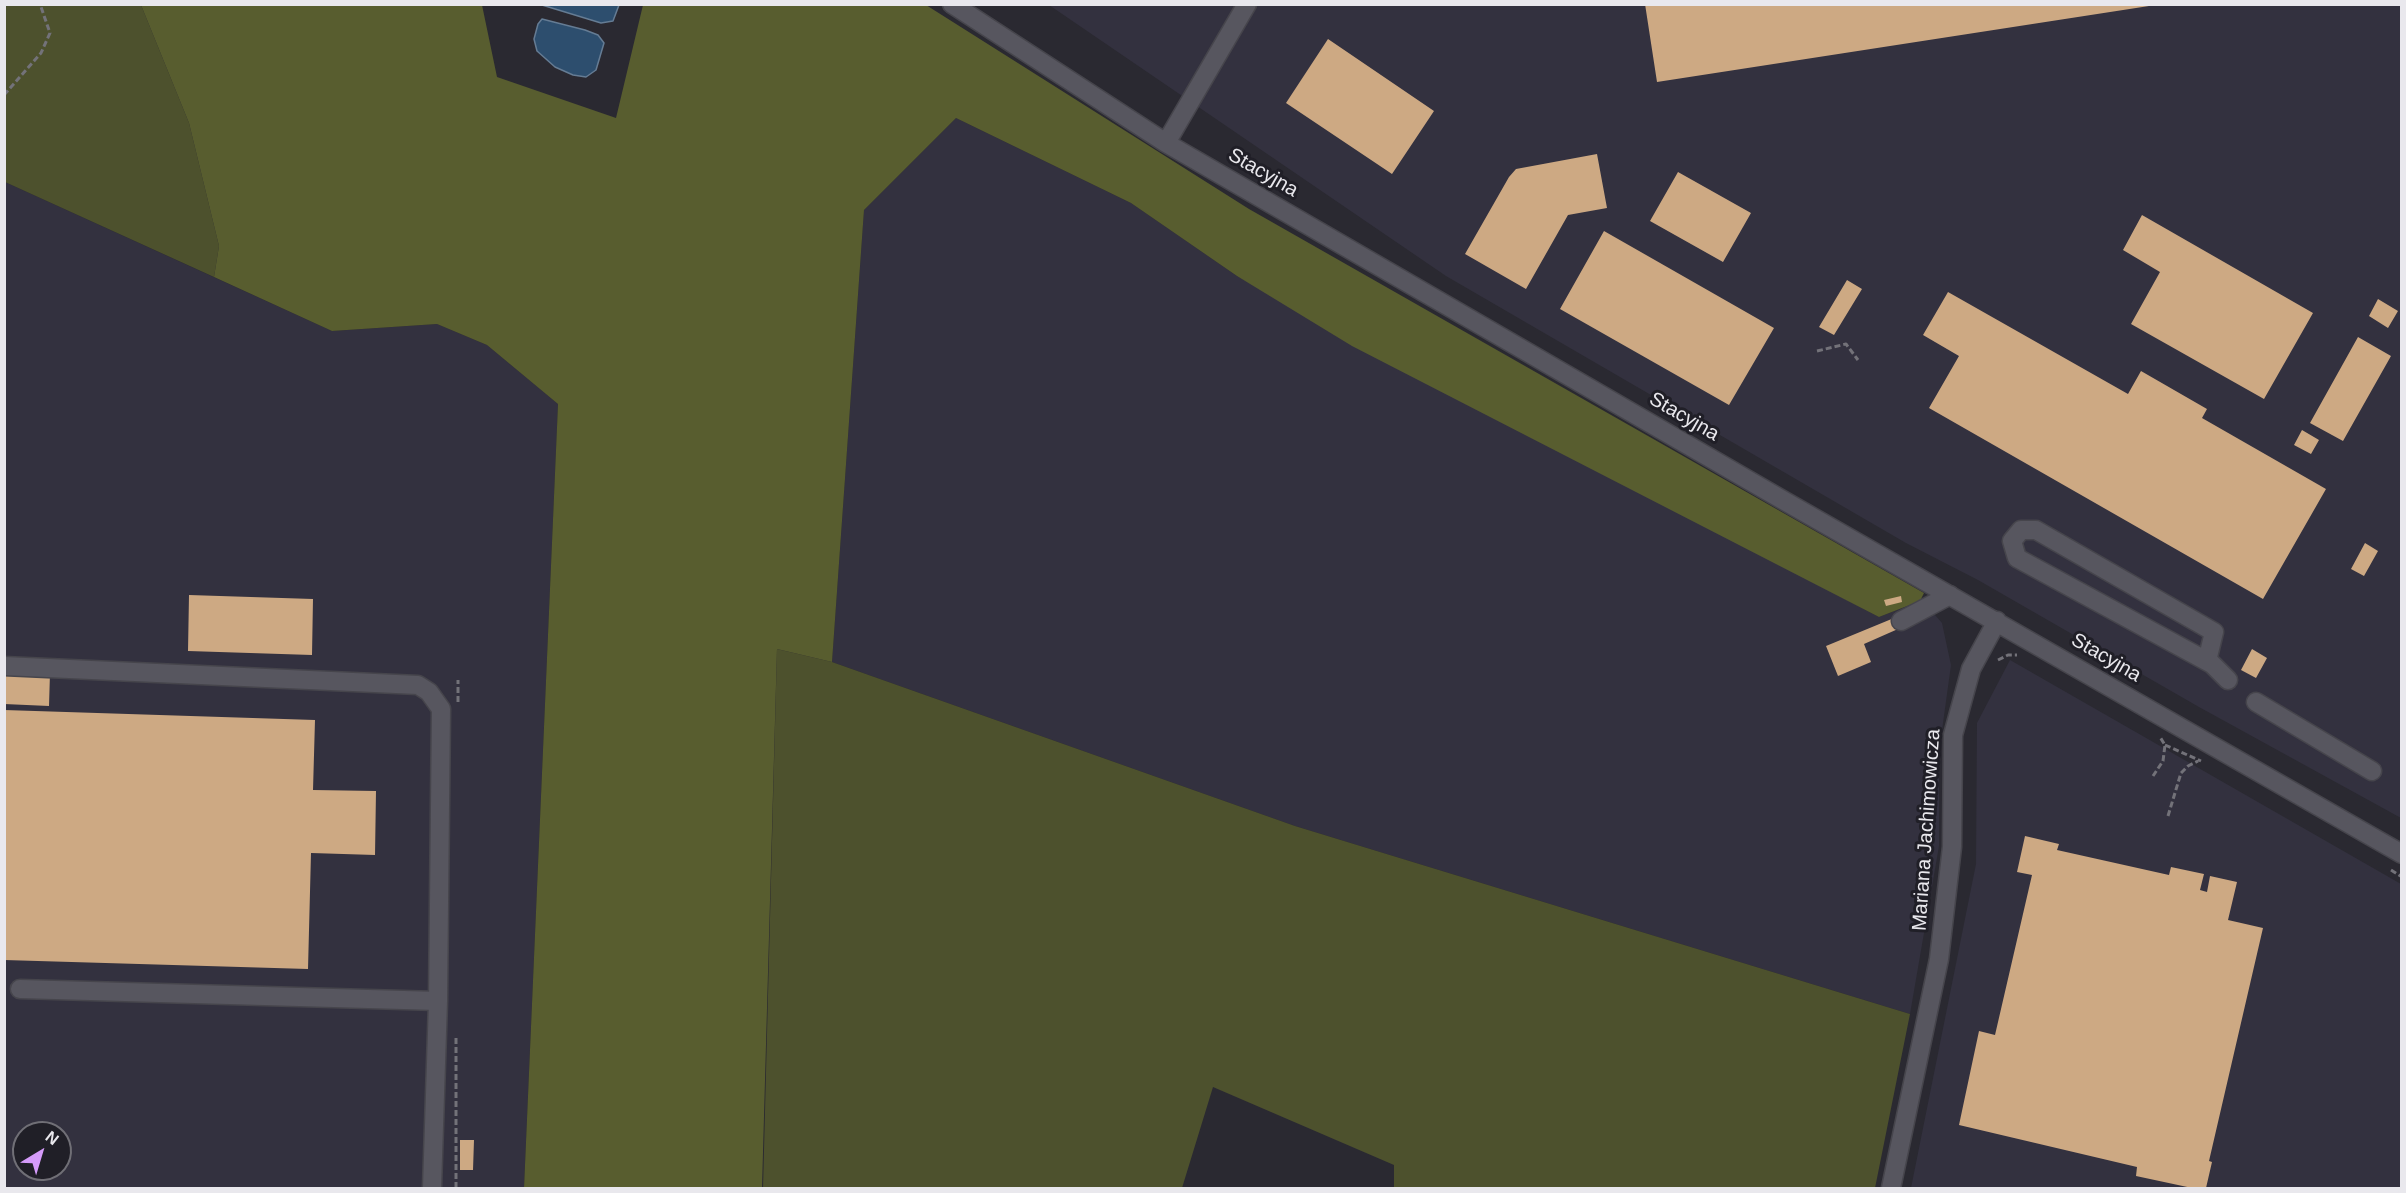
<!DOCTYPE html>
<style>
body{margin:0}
#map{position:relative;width:2406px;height:1193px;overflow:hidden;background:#2a2931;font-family:Helvetica,sans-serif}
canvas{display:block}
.frame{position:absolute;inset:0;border:6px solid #e9e8ed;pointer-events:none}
.north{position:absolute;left:12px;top:1121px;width:60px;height:60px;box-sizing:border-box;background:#201f27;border:2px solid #706f76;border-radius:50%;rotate:38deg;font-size:16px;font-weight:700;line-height:24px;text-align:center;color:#e9e8ed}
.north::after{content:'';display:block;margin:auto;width:21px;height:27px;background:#d59bfa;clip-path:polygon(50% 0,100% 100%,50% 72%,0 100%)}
</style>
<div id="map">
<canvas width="2406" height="1193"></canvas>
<div class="frame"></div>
<div class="north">N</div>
</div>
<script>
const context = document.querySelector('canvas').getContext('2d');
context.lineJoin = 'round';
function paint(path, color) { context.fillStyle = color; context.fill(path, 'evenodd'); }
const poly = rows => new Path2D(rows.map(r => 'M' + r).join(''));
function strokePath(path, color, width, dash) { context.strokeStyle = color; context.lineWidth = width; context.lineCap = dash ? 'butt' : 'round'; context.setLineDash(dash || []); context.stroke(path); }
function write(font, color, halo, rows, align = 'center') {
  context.font = font + ' Helvetica,sans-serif'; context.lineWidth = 6; context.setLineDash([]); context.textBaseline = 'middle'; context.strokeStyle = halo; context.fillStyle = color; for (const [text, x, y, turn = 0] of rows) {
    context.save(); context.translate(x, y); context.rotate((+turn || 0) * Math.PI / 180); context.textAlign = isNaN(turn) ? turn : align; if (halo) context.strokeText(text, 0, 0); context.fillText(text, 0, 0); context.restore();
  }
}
const built = poly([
 [1049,5,2401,5,2401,818,2199,707,1978,580,1906,543,1446,276],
 [956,118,1131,203,1237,276,1879,617,1920,601,1928,607,1942,623,1951,665,1939,752,1939,846,1910,1014,1295,826,832,662,864,210],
 [5,182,332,331,437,324,487,345,558,404,524,1188,5,1188],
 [24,1133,60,1133,60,1169,24,1169],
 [2010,660,2401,884,2401,1188,1911,1188,1976,864,1977,723]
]);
const green = poly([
 [5,5,141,5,189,123,219,246,214,277,5,182],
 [777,649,832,662,1295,826,1910,1014,1875,1188,1394,1188,1394,1165,1213,1087,1182,1188,763,1188]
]);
const forest = poly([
 [141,5,482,5,497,77,616,118,643,5,926,5,1249,209,1924,593,1920,601,1879,617,1352,346,1237,276,1131,203,956,118,864,210,832,662,777,649,762,1188,524,1188,558,404,487,345,437,324,332,331,214,277,219,246,189,123]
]);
const water = poly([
 [542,5,619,5,613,21,601,23,542,5],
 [542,19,585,30,598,35,604,43,596,70,586,77,573,75,555,67,537,51,534,39,538,24,542,19]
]);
const building = poly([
 [1645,4,2149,4,2149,6,1657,82],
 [1328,39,1434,111,1392,174,1286,103],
 [1597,154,1607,208,1568,215,1526,289,1465,254,1509,177,1516,169],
 [1678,172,1751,213,1723,262,1650,221],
 [2142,215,2313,313,2264,399,2131,324,2160,272,2123,250],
 [1604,231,1774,328,1729,405,1560,309],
 [1847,280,1862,289,1834,335,1819,327],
 [1948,292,2128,394,2141,371,2207,409,2202,418,2326,489,2263,599,1929,408,1959,356,1923,335],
 [2378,299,2398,311,2388,328,2369,316],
 [2358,337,2391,356,2343,441,2310,423],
 [2302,430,2319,440,2311,454,2294,445],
 [2365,543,2378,551,2364,576,2351,569],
 [189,595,313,599,312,655,188,651],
 [1901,596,1902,602,1886,606,1884,600],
 [1894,618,1898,629,1864,644,1871,662,1838,676,1826,646],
 [2252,649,2267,658,2256,678,2241,670],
 [4,672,50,673,49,706,4,704],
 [4,710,315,720,313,790,376,791,375,855,311,853,308,969,4,960],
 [2025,836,2059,844,2057,850,2169,875,2171,867,2204,874,2200,890,2207,892,2210,876,2237,882,2228,920,2263,928,2209,1161,2212,1162,2206,1188,2192,1188,2136,1176,2137,1167,1959,1125,1979,1031,1995,1035,2032,875,2017,872],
 [460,1140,474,1140,473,1170,460,1170]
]);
const path = poly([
 [4,95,41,53,50,33,40,4],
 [1817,351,1846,344,1858,360],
 [1998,660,2008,655,2017,655],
 [458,702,458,680],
 [2165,745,2201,761],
 [2153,776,2163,761,2165,745,2160,737],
 [2168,816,2181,773,2188,766,2198,761],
 [2391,870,2402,877],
 [456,1038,456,1188]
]);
const minor = poly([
 [952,4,1166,143,1781,499,2402,854],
 [1166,143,1247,4],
 [1901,621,1950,595],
 [2207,661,2214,632,2036,530,2021,530,2012,541,2017,558,2212,664,2228,680],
 [4,666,418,685,429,692,441,709,438,1001,432,1188],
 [2256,702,2372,771],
 [20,989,438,1001],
 [1891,1188,1939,959,1952,847,1953,735,1971,669,1997,621]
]);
const streetNames = [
 ["Stacyjna",1263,173,30],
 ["Stacyjna",1684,417,30],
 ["Stacyjna",2106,658,30],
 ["Mariana Jachimowicza",1927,830,-86]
];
paint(built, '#33313f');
paint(green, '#4d512d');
paint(forest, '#585d2f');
paint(water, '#2d4e6e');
strokePath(water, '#657c94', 1.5);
paint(building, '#cda983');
strokePath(minor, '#46454c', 21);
strokePath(path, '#737279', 3, [6, 3]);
strokePath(minor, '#57565f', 18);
write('20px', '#e9e8ed', '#201f27', streetNames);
</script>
